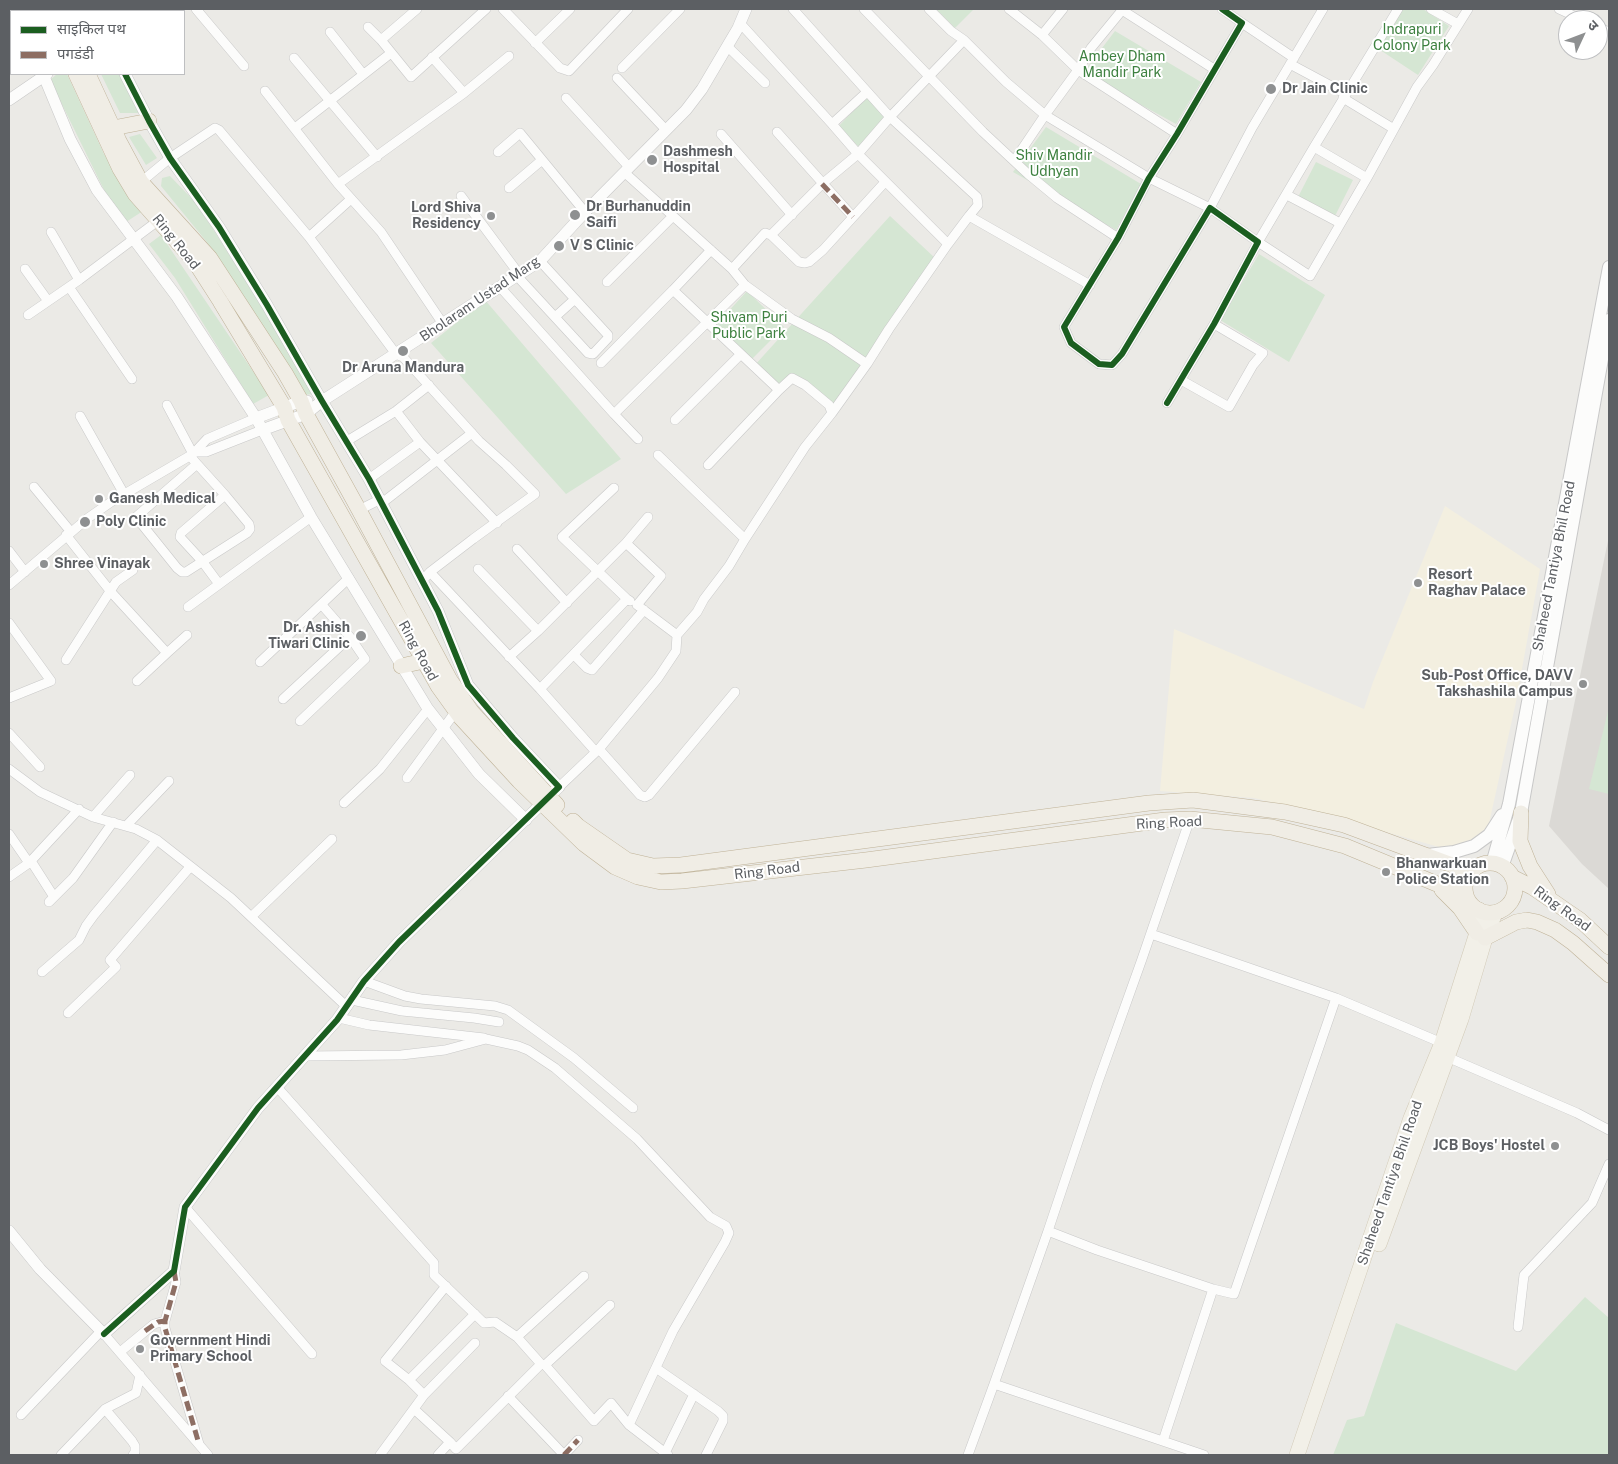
<!DOCTYPE html>
<meta charset="utf-8">
<style>
body{margin:0}
#map{position:relative;width:1618px;height:1464px;overflow:hidden;background:#ebeae6;font-family:"Public Sans","Noto Sans Devanagari",sans-serif}
canvas{display:block}
.frame{position:absolute;inset:0;border:10px solid #5c5f63;pointer-events:none}
.legend{position:absolute;left:10px;top:10px;width:175px;height:65px;box-sizing:border-box;background:#fff;border:1px solid #bebfc1;margin:0;padding:6px 9px;list-style:none;font-size:15px;color:#5c5f63}
.legend li{display:flex;align-items:center;gap:10px;height:25px}
.legend b{width:25px;border:1px solid #bebfc1}
.north{position:absolute;left:1558px;top:10px;width:50px;height:50px;box-sizing:border-box;background:#fff;border:1px solid #bebfc1;border-radius:50%;rotate:47deg;font-size:14px;font-weight:700;line-height:20px;text-align:center;color:#5c5f63}
.north::after{content:'';display:block;margin:auto;width:18px;height:22px;background:#8e9091;clip-path:polygon(50% 0,100% 100%,50% 72%,0 100%)}
</style>
<div id="map">
<canvas width="1618" height="1464"></canvas>
<div class="frame"></div>
<ul class="legend">
<li><b style="height:6px;background:#1b5e20"></b>साइकिल पथ</li>
<li><b style="height:6px;background:#8d6e63"></b>पगडंडी</li>
</ul>
<div class="north">उ</div>
</div>
<script>
const context = document.querySelector('canvas').getContext('2d');
context.lineJoin = 'round';
function paint(path, color) { context.fillStyle = color; context.fill(path, 'evenodd'); }
const poly = rows => new Path2D(rows.map(r => 'M' + r).join(''));
function strokePath(path, color, width, dash) { context.strokeStyle = color; context.lineWidth = width; context.lineCap = dash ? 'butt' : 'round'; context.setLineDash(dash || []); context.stroke(path); }
function write(font, color, halo, rows, align = 'center') {
  context.font = font + ' "Public Sans",sans-serif'; context.lineWidth = 4; context.setLineDash([]); context.textBaseline = 'middle'; context.strokeStyle = halo; context.fillStyle = color; for (const [text, x, y, turn = 0] of rows) {
    context.save(); context.translate(x, y); context.rotate((+turn || 0) * Math.PI / 180); context.textAlign = isNaN(turn) ? turn : align; if (halo) context.strokeText(text, 0, 0); context.fillText(text, 0, 0); context.restore();
  }
}
const commercial = poly([
 [1445,506,1540,569,1516,702,1488,828,1460,853,1323,814,1254,798,1160,791,1174,629,1364,709,1373,682]
]);
const education = poly([
 [1609,536,1609,889,1582,864,1549,826]
]);
const green = poly([
 [936,9,974,9,955,28],
 [1401,9,1423,9,1449,26,1418,75,1377,48],
 [1115,31,1201,82,1176,124,1083,73],
 [57,74,67,74,104,154,143,211,126,222,105,192,50,80],
 [101,74,120,74,139,113,120,113],
 [867,96,888,116,859,147,838,127],
 [1046,127,1141,184,1116,230,1013,172],
 [140,134,157,158,146,165,129,137],
 [1316,162,1353,180,1334,218,1297,199],
 [170,176,197,204,258,300,313,394,303,395,206,241,161,186,162,178],
 [890,216,935,258,834,406,795,375,777,384,754,366],
 [161,235,269,395,253,404,175,278,149,244],
 [1259,254,1325,295,1289,362,1220,320],
 [747,291,784,327,749,362,714,327],
 [485,300,621,459,566,494,431,343],
 [1609,707,1609,794,1589,789],
 [1585,1297,1609,1318,1609,1455,1333,1455,1347,1420,1364,1416,1396,1323,1516,1371]
]);
const minor = poly([
 [196,9,244,66],
 [503,9,560,68,569,71,628,9],
 [793,9,890,117,977,197,978,205,969,216,1090,285],
 [864,9,983,132,1028,174,1057,198,1118,238],
 [929,9,951,31,964,40,1006,82,1045,115,1149,178,1210,208,1252,128,1323,9],
 [1009,9,1042,35,1078,70,1177,134],
 [1398,9,1314,147,1258,242,1310,276,1367,178,1417,87,1433,65,1468,9],
 [1431,9,1458,24],
 [1559,9,1583,20],
 [1122,10,1214,69],
 [740,23,832,124,867,92],
 [1242,23,1294,58],
 [368,27,381,40,411,77,486,9],
 [1598,27,1609,32],
 [330,32,363,74],
 [1042,35,1063,9],
 [381,40,417,9],
 [964,40,890,117,858,154,948,244,969,216],
 [535,43,570,9],
 [727,46,765,83],
 [432,57,464,93],
 [294,58,377,157],
 [1290,64,1346,94],
 [622,68,680,9],
 [617,78,666,130],
 [265,91,338,184,381,232,443,324],
 [566,98,629,167],
 [1343,98,1394,129],
 [295,128,391,53],
 [777,132,853,217],
 [721,134,792,215],
 [1314,147,1367,178],
 [498,152,520,133,585,212],
 [1014,161,1045,115,1078,70,1091,48,1123,9],
 [141,182,170,158,215,128,219,130,309,237,396,354,403,357,479,441,506,465,535,494,473,539,430,572,423,580],
 [338,184,464,93,509,56],
 [509,188,542,160],
 [1287,195,1340,223],
 [461,196,519,274],
 [51,232,79,280],
 [771,235,822,184,858,154,832,124],
 [309,237,351,199],
 [25,269,48,301],
 [732,269,765,233,771,235,799,262,805,263,809,262,823,250,885,182],
 [517,276,588,353,593,354,608,338,608,335,540,261],
 [607,282,673,216],
 [745,285,792,319,829,338,867,364],
 [69,287,132,379],
 [500,287,614,414,745,285,732,269,624,172],
 [28,315,79,280,159,220],
 [555,317,575,299],
 [601,363,673,290],
 [1181,380,1229,407,1253,365,1263,353,1214,324],
 [1167,403,1214,324,1258,242,1210,208,1122,354,1112,365,1099,364,1071,343,1064,327,1118,238,1149,178,1177,134,1242,23,1222,9],
 [167,405,193,454],
 [396,411,420,442,497,523],
 [832,413,867,364,889,329,948,244],
 [614,414,638,439],
 [80,416,124,494],
 [675,420,740,355],
 [347,441,396,411,429,385],
 [197,452,206,452,262,430],
 [658,455,745,539,805,447,832,413,829,405,805,385,792,378,779,390],
 [190,456,197,464,225,495,249,524,250,529,247,533,186,572,182,572,177,568,136,517,197,464],
 [708,465,779,390,673,290,711,250],
 [369,479,420,442],
 [34,487,71,532],
 [614,488,562,537,627,599],
 [382,503,472,433],
 [359,510,381,499],
 [66,535,111,592,167,653,187,635],
 [626,543,648,517],
 [517,549,567,603],
 [9,551,25,572],
 [478,569,538,631],
 [430,572,540,689,596,752],
 [219,584,202,561,180,537,181,533,225,495],
 [9,585,88,518,111,502,193,454,207,439,256,418],
 [188,607,311,517],
 [9,623,51,681,9,698],
 [574,655,587,668,592,670,644,610],
 [509,657,538,631,626,543,661,576,637,605,677,635],
 [66,660,116,582,133,570],
 [260,662,349,578],
 [137,681,167,653],
 [540,689,627,599,630,601],
 [283,699,350,637],
 [300,721,365,659,350,637,322,605],
 [9,733,40,767],
 [599,749,640,795,645,797,649,795,735,692],
 [9,769,40,792,93,817,136,829,157,840,231,898,347,1007],
 [407,778,456,711],
 [559,787,599,749,658,678,676,651,677,635,697,612,704,599,729,566,745,539],
 [344,803,380,769,428,709],
 [93,817,130,775],
 [126,826,169,781],
 [9,834,29,863,79,809],
 [31,861,54,897],
 [9,877,29,863],
 [49,902,73,878,113,822],
 [251,917,332,839],
 [1151,934,1336,998,1234,1294,1213,1289],
 [42,972,79,940,86,926,94,915,157,840],
 [364,981,405,996,421,999,495,1006,508,1010,574,1058,633,1108],
 [1336,998,1442,1043],
 [352,1000,402,1011,474,1018,499,1022],
 [68,1013,116,967,110,960,190,867],
 [339,1018,369,1025,484,1038],
 [306,1056,401,1055,445,1050,486,1039,518,1046,528,1050,555,1068,637,1139,710,1217,726,1226,729,1233,725,1242,673,1331,629,1425,668,1455],
 [1447,1057,1577,1113,1609,1130],
 [277,1087,434,1263,434,1275,484,1323,495,1322,517,1337],
 [185,1207,312,1354],
 [1048,1231,994,1384,1204,1455],
 [174,1271,176,1282,165,1321,165,1328,199,1444],
 [584,1276,517,1337,541,1364,545,1365,594,1421,611,1403,629,1425],
 [1518,1327,1524,1275,1592,1203,1609,1164],
 [104,1334,208,1455],
 [120,1352,154,1324,165,1321],
 [545,1365,610,1305],
 [656,1368,718,1411,723,1416,723,1421,706,1455],
 [409,1380,385,1361,446,1286],
 [424,1395,409,1380,475,1314],
 [508,1396,564,1455],
 [105,1409,132,1441,135,1446,135,1452,133,1455],
 [414,1409,450,1442],
 [21,1415,101,1331],
 [1163,1441,1213,1289,1097,1250,1048,1231,1098,1082,1142,959,1190,819],
 [665,1453,694,1394],
 [61,1455,105,1409,136,1393,140,1375],
 [380,1455,424,1395,475,1343],
 [438,1455,450,1442,456,1449,541,1364],
 [564,1455,578,1440],
 [968,1455,994,1384]
]);
const tertiary = poly([
 [13,9,14,11],
 [93,9,94,11],
 [174,11,178,9],
 [43,74,70,139,97,190,177,297,256,418,311,517,428,709,479,774,526,820],
 [9,100,47,74],
 [256,418,301,401,307,401],
 [262,430,306,414,322,401,540,261,585,212,686,110,702,89,738,28,746,9],
 [9,1231,40,1269,104,1334,174,1271,185,1207,258,1108,337,1020,364,981,399,942,559,787,513,738,468,685,438,611,369,479,322,401,267,305,219,227,170,158,149,121,125,74]
]);
const secondary = poly([
 [1427,855,1454,852,1474,846,1489,835,1502,815],
 [1492,864,1509,804,1609,267],
 [1502,867,1521,813,1609,320]
]);
const primary = poly([
 [1379,1244,1461,1019,1485,938,1495,913],
 [1297,1455,1411,1118,1442,1043,1477,933,1479,910]
]);
const trunk = poly([
 [45,9,46,11],
 [59,9,60,11],
 [76,74,120,169,135,194,195,262,220,301,284,407,288,420,438,686,461,718,519,781,584,844,615,867,638,877,661,882,682,881,866,860,1165,820,1190,819,1272,827,1345,846,1466,896],
 [88,74,119,141,141,182,210,258,285,373,301,401,306,414,359,510,450,680,471,711,557,805],
 [113,128,149,121],
 [401,666,424,661],
 [1521,813,1520,841,1530,866,1548,894],
 [573,821,578,826,627,860,653,866,681,865,1149,803,1193,800,1285,812,1344,825,1471,872],
 '1465 888a25 25 0 1 1 50 0a25 25 0 1 1-50 0Z',
 [1512,877,1532,887,1580,920,1609,947],
 [1442,890,1460,908,1477,933],
 [1485,938,1516,922,1527,920,1537,922,1555,930,1573,943,1609,975]
]);
const quiet = poly([
 [822,184,853,217],
 [174,1271,176,1282,165,1321,165,1328,199,1444],
 [145,1331,158,1322,165,1321],
 [564,1455,578,1440]
]);
const cycleway = poly([
 [1167,403,1214,324,1258,242,1210,208,1122,354,1112,365,1099,364,1071,343,1064,327,1118,238,1149,178,1177,134,1242,23,1222,9],
 [104,1334,174,1271,185,1207,258,1108,337,1020,364,981,399,942,559,787,513,738,468,685,438,611,369,479,322,401,267,305,219,227,170,158,149,121,125,74]
]);
const markers = [
 [1271,89,6,"#8e9091"],
 [652,160,6,"#8e9091"],
 [575,215,6,"#8e9091"],
 [491,216,5,"#8e9091"],
 [559,246,6,"#8e9091"],
 [403,351,6,"#8e9091"],
 [99,499,5,"#8e9091"],
 [85,522,6,"#8e9091"],
 [44,564,5,"#8e9091"],
 [1418,583,5,"#8e9091"],
 [361,636,6,"#8e9091"],
 [1583,684,5,"#8e9091"],
 [1386,872,5,"#8e9091"],
 [1555,1146,5,"#8e9091"],
 [140,1349,5,"#8e9091"]
];
const parkNames = [
 ["Indrapuri",1412,30],
 ["Colony Park",1412,46],
 ["Ambey Dham",1122,57],
 ["Mandir Park",1122,73],
 ["Shiv Mandir",1054,156],
 ["Udhyan",1054,172],
 ["Shivam Puri",749,318],
 ["Public Park",749,334]
];
const poiNames = [
 ["Dr Jain Clinic",1282,89],
 ["Dashmesh",663,152],
 ["Hospital",663,168],
 ["Dr Burhanuddin",586,207],
 ["Saifi",586,223],
 ["Lord Shiva",481,208,"right"],
 ["Residency",481,224,"right"],
 ["V S Clinic",570,246],
 ["Dr Aruna Mandura",403,368,"center"],
 ["Ganesh Medical",109,499],
 ["Poly Clinic",96,522],
 ["Shree Vinayak",54,564],
 ["Resort",1428,575],
 ["Raghav Palace",1428,591],
 ["Dr. Ashish",350,628,"right"],
 ["Tiwari Clinic",350,644,"right"],
 ["Sub-Post Office, DAVV",1573,676,"right"],
 ["Takshashila Campus",1573,692,"right"],
 ["Bhanwarkuan",1396,864],
 ["Police Station",1396,880],
 ["JCB Boys' Hostel",1545,1146,"right"],
 ["Government Hindi",150,1341],
 ["Primary School",150,1357]
];
const streetNames = [
 ["Ring Road",176,242,51],
 ["Bholaram Ustad Marg",480,299,-34],
 ["Shaheed Tantiya Bhil Road",1554,566,-79],
 ["Ring Road",418,651,61],
 ["Ring Road",1169,823,-3],
 ["Ring Road",767,871,-7],
 ["Ring Road",1562,909,36],
 ["Shaheed Tantiya Bhil Road",1390,1183,-71]
];
paint(commercial, '#f3efe0');
paint(education, '#dbd9d5');
paint(green, '#d5e6d3');
strokePath(minor, '#c8c8c8', 10);
strokePath(tertiary, '#c8c8c8', 12);
strokePath(secondary, '#c8c8c8', 14);
strokePath(primary, '#d1c9b6', 16);
strokePath(trunk, '#bfb297', 16);
strokePath(minor, '#fcfcfb', 9);
strokePath(tertiary, '#fcfcfb', 11);
strokePath(secondary, '#fcfcfb', 12);
strokePath(primary, '#f2f0e8', 15);
strokePath(trunk, '#f0ede5', 15);
strokePath(quiet, '#8d6e63', 5, [10, 5]);
strokePath(cycleway, '#1b5e20', 6);
for (const [x, y, r, color] of markers) { const dot = new Path2D(); dot.arc(x, y, r, 0, 2 * Math.PI); context.fillStyle = color; context.fill(dot); strokePath(dot, '#fff', 2); }
write('14px', '#3e8140', '#fff', parkNames);
write('bold 14px', '#5c5f63', '#fff', poiNames, 'left');
write('14px', '#5c5f63', '#fff', streetNames);
</script>
